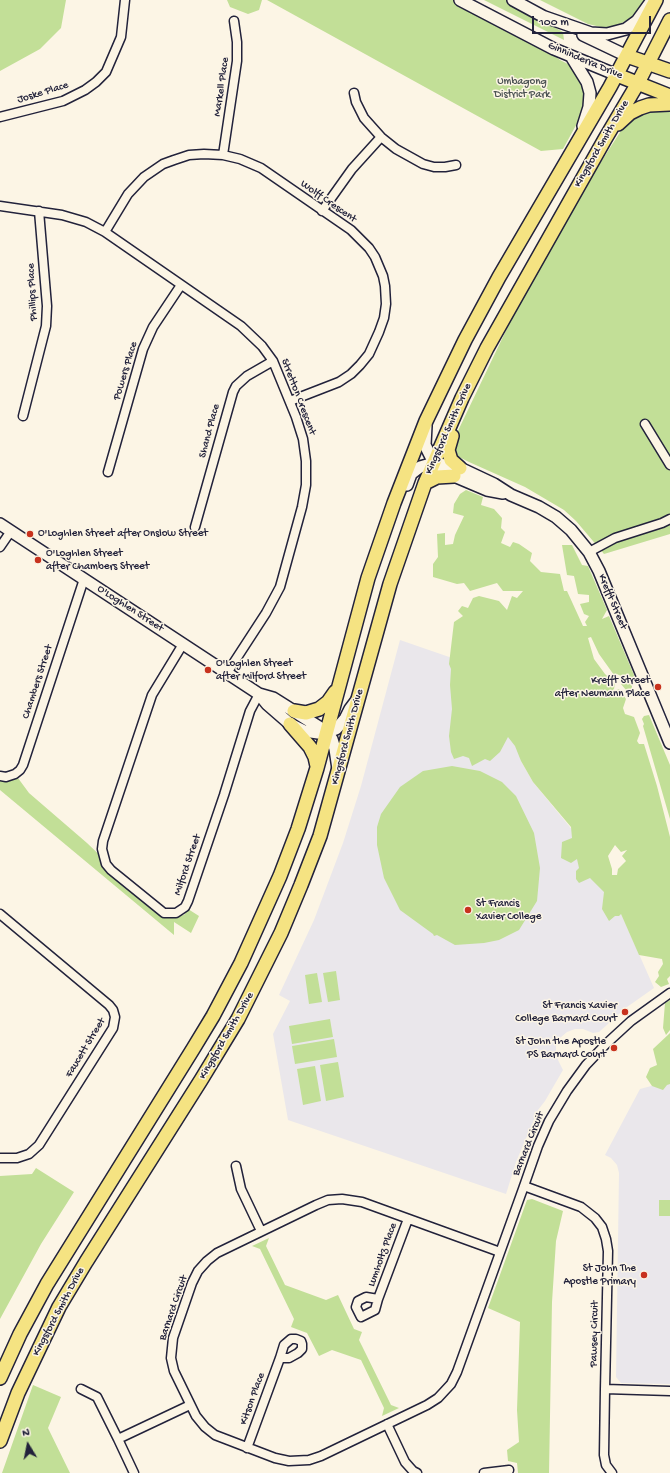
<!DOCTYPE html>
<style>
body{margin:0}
#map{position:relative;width:670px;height:1473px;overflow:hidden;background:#fcf5e5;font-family:"Gochi Hand",sans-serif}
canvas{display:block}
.north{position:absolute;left:8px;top:1425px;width:40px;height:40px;-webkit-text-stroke:3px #fcf5e5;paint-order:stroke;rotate:350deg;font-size:11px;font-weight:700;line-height:16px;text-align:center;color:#22223b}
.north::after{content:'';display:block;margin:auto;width:14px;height:18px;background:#22223b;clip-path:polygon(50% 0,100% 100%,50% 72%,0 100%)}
.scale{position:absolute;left:532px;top:16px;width:119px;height:18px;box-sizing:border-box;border:2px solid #22223b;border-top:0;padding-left:5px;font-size:12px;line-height:14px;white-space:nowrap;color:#22223b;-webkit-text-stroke:3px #fcf5e5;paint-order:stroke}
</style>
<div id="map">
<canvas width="670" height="1473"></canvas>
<div class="north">N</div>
<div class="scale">100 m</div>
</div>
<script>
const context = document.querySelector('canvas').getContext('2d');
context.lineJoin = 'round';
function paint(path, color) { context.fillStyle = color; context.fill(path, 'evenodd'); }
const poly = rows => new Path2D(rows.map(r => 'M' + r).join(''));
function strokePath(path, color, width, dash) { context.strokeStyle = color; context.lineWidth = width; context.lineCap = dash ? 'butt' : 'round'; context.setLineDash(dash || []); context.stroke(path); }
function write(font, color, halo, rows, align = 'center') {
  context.font = font + ' "Gochi Hand",sans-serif'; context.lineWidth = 3; context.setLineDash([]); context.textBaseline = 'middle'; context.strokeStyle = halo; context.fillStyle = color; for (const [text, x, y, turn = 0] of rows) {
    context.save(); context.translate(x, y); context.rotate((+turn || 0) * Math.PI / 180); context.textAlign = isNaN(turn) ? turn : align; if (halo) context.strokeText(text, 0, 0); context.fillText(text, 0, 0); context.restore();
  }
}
const built = poly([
 [400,640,510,678,521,761,533,782,574,832,615,900,654,988,627,1007,599,1032,593,1033,583,1029,575,1029,567,1032,560,1038,556,1045,556,1053,558,1060,563,1070,545,1101,538,1110,516,1162,506,1194,288,1120,273,1034,290,1001,279,995,314,920,343,843,361,786],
 [670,1081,670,1384,621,1383,616,1377,619,1173,617,1165,611,1158,605,1155,640,1089]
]);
const green = poly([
 [0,0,66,0,61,28,40,49,0,71],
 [227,0,262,0,259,10,248,14,230,7],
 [267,0,453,0,550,52,560,60,570,65,576,72,585,94,580,118,563,149,541,151],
 [484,0,506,0,563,32,564,40],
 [540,0,645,0,639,14,610,29,588,24],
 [645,108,670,108,670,534,604,554,576,521,564,510,525,487,469,462,457,456,453,448,455,437,524,293,588,182,626,123],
 [466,490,483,497,481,505,494,509,502,518,501,528,505,532,501,543,510,547,513,542,519,544,532,553,530,561,541,572,560,574,564,591,567,591,583,626,587,626,585,622,589,616,584,614,580,604,589,602,589,595,578,594,574,576,567,575,562,545,572,545,582,565,588,566,607,610,602,619,609,616,634,675,631,692,626,690,621,684,626,681,627,674,623,677,617,674,614,675,599,654,591,637,588,638,594,659,605,674,615,683,614,689,611,693,614,695,615,691,619,689,626,699,623,708,625,714,634,717,640,733,637,741,639,744,644,744,657,786,670,837,670,976,667,979,669,984,661,987,655,982,659,976,658,972,663,964,662,959,639,955,621,914,619,916,615,916,609,921,602,909,604,892,590,878,579,883,576,879,576,871,579,868,577,859,571,863,561,858,562,842,572,838,571,827,533,782,521,761,515,746,508,737,500,752,490,761,485,759,472,766,469,758,463,756,454,759,451,752,449,736,452,709,450,685,451,669,449,664,454,622,463,616,458,611,462,606,468,608,473,598,479,596,499,601,507,610,512,596,517,598,523,591,503,591,497,583,470,591,464,583,457,584,433,577,433,564,438,557,437,534,445,533,445,545,453,544,455,535,464,516,453,513,454,504,460,494],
 [615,845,621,852,627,850,622,856,626,861,618,869,617,875,612,875,612,869,608,856],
 [649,715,670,765,670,819,643,726,644,724,642,719,644,716],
 [452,766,480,771,502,782,516,796,534,833,540,868,537,901,519,930,499,940,484,943,455,945,437,935,434,936,433,934,400,910,384,878,377,845,377,827,381,814,400,787,423,771],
 [0,774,15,774,29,793,87,843,156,909,172,916,184,915,188,909,199,916,191,933,174,922,174,935,0,790],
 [336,971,340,1000,328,1002,323,973],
 [317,973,322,1002,309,1004,305,975],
 [670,1000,670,1030,666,1035,663,1028,665,1003],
 [330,1019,333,1037,292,1044,289,1026],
 [670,1033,670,1084,667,1085,663,1090,652,1086,646,1077,650,1068,657,1065,653,1049],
 [334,1039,337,1057,295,1064,292,1046],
 [338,1062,344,1097,326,1101,320,1065],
 [315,1066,321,1101,303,1105,297,1069],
 [36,1168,74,1192,41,1244,0,1319,0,1176,32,1174],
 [532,1199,563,1211,556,1241,552,1302,549,1473,518,1473,517,1463,508,1461,507,1450,519,1442,517,1410,520,1322,488,1308,527,1200],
 [659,1200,670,1200,670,1216,659,1216],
 [269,1238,266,1246,285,1285,326,1300,338,1295,354,1329,362,1332,359,1340,362,1346,391,1405,399,1408,382,1416,384,1408,361,1360,332,1350,319,1356,307,1333,291,1327,294,1319,260,1249,252,1246],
 [33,1385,61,1397,48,1428,70,1473,2,1473]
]);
const street = poly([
 [354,93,356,102,364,118,381,137,396,149,423,164,434,167,445,167,456,165],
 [0,117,63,101,85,90,96,82,106,72,121,37,125,0],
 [223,155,237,61,237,42,234,21],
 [0,206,62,215,86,222,105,232,241,326,262,346,273,361,296,417,303,439,306,461,306,485,302,507,280,587,266,613,227,673],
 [322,211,352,169,381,137],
 [105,232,128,194,144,177,163,164,174,160,189,155,204,154,223,155,240,159,261,168,351,230,369,248,375,257,383,276,385,286,386,304,384,318,379,332,369,354,360,365,351,374,339,382,290,401],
 [23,416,46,326,47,306,39,211],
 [645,424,670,465],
 [108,472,143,349,153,327,181,285],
 [195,527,233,392,236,386,247,376,273,361],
 [0,547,11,531],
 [589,552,615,538,662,523,670,519],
 [183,644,152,695,103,841,102,849,106,864,111,870,164,913,176,913,185,907,188,901,224,795,250,711,259,694],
 [0,776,6,777,15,774,20,770,23,765,84,579],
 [0,914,109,1005,113,1010,115,1017,113,1028,39,1145,29,1154,17,1158,0,1158],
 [236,1166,241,1189,261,1231],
 [524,1186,581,1207,595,1218,602,1227,606,1239,608,1251,605,1389],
 [500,1252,362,1202,342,1199,328,1200,316,1205,217,1253,207,1261,198,1271,192,1283,173,1338,171,1358,174,1371,196,1416,205,1427,215,1435,275,1458,289,1461,309,1460,321,1456,427,1405,438,1398,451,1384,457,1372,524,1186,538,1146,549,1121,567,1091,586,1065,606,1044,631,1021,670,993],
 [378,1299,375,1310,361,1317,356,1307,358,1301,366,1297,378,1299,408,1219],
 [81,1389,97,1397,118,1439,190,1405],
 [387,1424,405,1462,413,1471,417,1473],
 [118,1439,134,1473],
 [247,1448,280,1358,284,1345,291,1339,296,1339,301,1341,302,1344,302,1349,298,1353,289,1358,280,1358],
 [484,1473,509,1470],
 [612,1473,606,1465,604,1455,605,1389,670,1391]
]);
const secondary = poly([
 [460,0,554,49,617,75],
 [513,0,548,19],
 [542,16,591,33,607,34,626,29,637,21,650,3],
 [583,35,627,56],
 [571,56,587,82,590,93,589,107,583,126],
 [426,426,425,445,434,463,454,476,487,490,503,493],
 [407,485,411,474,420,467,434,463,460,468,494,484,511,495,539,507,556,517,571,530,589,552,599,571,670,743],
 [0,524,259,694,273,698,319,727,332,739,335,749,338,769],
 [259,694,267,704,290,724,304,731,318,733,326,733,336,729,345,719,350,709,356,701]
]);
const primary = poly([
 [627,56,670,71],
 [617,75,670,96],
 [618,124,630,113,640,108,649,105,670,104],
 [452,436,448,450,451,460,460,468],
 [425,483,437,477,454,476],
 [294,711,306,713,319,709,328,702,335,692],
 [290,724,310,747,315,757,317,766],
 [0,1378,20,1334,47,1284,193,1049,213,1016,241,963,280,876,298,829,317,768,368,578,394,503,426,421,465,340,499,277,610,87,656,0],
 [0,1441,18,1393,59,1307,86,1262,201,1080,238,1019,281,933,301,885,320,836,390,584,425,483,462,398,487,348,605,139,638,83,670,20]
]);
const markers = [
 [30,534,4,"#c8321e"],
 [38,560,4,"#c8321e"],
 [208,670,4,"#c8321e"],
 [658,687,4,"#c8321e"],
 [468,910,4,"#c8321e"],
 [625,1012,4,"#c8321e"],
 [614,1048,4,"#c8321e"],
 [644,1275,4,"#c8321e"]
];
const streetNames = [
 ["Ginninderra Drive",585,61,23],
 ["Markell Place",222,87,-82],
 ["Joske Place",43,93,-17],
 ["Kingsford Smith Drive",602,144,-60],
 ["Wolff Crescent",328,202,35],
 ["Phillips Place",33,292,-93],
 ["Powers Place",126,371,-73],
 ["Stretton Crescent",298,397,69],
 ["Kingsford Smith Drive",449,429,-66],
 ["Shand Place",210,431,-75],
 ["Krefft Street",612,602,67],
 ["O'Loghlen Street",130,609,33],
 ["Chambers Street",38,682,-72],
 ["Kingsford Smith Drive",348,737,-75],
 ["Milford Street",188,865,-71],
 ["Kingsford Smith Drive",227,1036,-60],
 ["Faucett Street",86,1048,-59],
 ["Barnard Circuit",529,1144,-68],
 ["Lumholtz Place",383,1255,-70],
 ["Barnard Circuit",174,1308,-71],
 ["Kingsford Smith Drive",59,1312,-62],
 ["Pawsey Circuit",595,1334,-89],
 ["Kitson Place",253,1399,-70]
];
const parkNames = [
 ["Umbagong",522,82],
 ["District Park",522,95]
];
const poiNames = [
 ["O'Loghlen Street after Onslow Street",38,534],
 ["O'Loghlen Street",46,554],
 ["after Chambers Street",46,567],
 ["O'Loghlen Street",216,664],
 ["after Milford Street",216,677],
 ["Krefft Street",650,681,"right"],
 ["after Neumann Place",650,694,"right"],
 ["St Francis",476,904],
 ["Xavier College",476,917],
 ["St Francis Xavier",617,1006,"right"],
 ["College Barnard Court",617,1019,"right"],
 ["St John the Apostle",606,1042,"right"],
 ["PS Barnard Court",606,1055,"right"],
 ["St John The",636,1269,"right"],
 ["Apostle Primary",636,1282,"right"]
];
paint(built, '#eae7eb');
paint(green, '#c2df97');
strokePath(street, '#22223b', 11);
strokePath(secondary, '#22223b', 14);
strokePath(primary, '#22223b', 16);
strokePath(street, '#fcf5e5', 8);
strokePath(secondary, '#fcf5e5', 11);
strokePath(primary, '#f5e382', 13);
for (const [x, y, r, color] of markers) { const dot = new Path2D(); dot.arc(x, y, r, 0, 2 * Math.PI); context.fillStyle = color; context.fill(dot); strokePath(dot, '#fcf5e5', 1.5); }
write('11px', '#22223b', '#fcf5e5', streetNames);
write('11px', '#4a5152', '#fcf5e5', parkNames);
write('11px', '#22223b', '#fcf5e5', poiNames, 'left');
</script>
